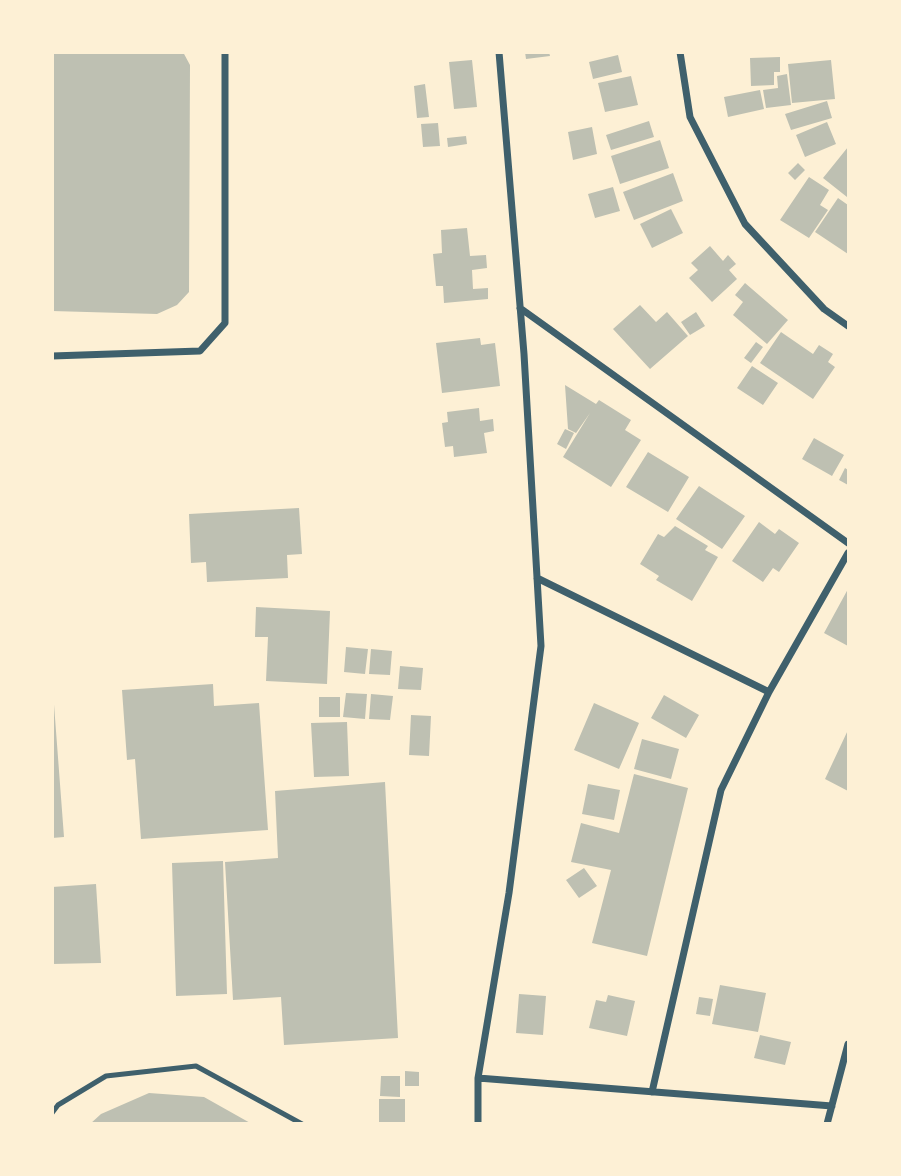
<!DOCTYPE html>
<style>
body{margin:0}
#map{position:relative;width:901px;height:1176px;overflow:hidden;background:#fdf0d5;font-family:"Crimson Pro",serif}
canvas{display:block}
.frame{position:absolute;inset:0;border:54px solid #fdf0d5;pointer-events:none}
</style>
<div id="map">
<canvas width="901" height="1176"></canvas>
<div class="frame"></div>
</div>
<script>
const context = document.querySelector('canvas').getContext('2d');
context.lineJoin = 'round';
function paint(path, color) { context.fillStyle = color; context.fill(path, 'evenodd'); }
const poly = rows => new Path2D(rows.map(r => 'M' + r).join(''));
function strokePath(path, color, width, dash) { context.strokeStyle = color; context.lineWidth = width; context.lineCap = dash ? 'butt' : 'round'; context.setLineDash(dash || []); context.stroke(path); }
const building = poly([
 [52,52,183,52,190,65,189,292,177,305,157,314,52,311],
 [525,52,549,52,550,56,526,59],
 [618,55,622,72,593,79,589,62],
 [780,57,780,72,774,72,774,85,751,86,750,58],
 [472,60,477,107,454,109,449,62],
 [831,60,835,99,792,103,788,64],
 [787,74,791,105,766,108,763,90,778,88,777,76],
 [631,76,638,105,605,112,598,83],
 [425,84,429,117,417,118,414,86],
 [760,90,764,109,728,117,724,97],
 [827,101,832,118,791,130,785,114],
 [649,121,654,137,611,150,606,135],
 [827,122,836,144,805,157,796,135],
 [438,123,440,146,423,147,421,124],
 [592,127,597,154,573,160,568,132],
 [466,136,467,144,448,147,447,138],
 [660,140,669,168,620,184,611,156],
 [848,147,848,195,847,197,823,178],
 [798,163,805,170,795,180,788,173],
 [673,173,683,201,634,220,623,192],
 [809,177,829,190,820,205,828,210,809,238,780,220],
 [613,187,620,211,595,218,588,194],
 [838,198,848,205,848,254,815,232],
 [671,209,683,233,652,248,640,224],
 [467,228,470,256,486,255,487,268,472,270,473,289,488,288,488,299,444,303,443,286,436,286,433,254,442,253,441,230],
 [710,246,723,261,728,255,736,264,729,270,737,279,712,302,689,278,698,270,691,263],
 [745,283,788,320,767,344,733,315,743,302,735,295],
 [640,305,656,322,667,312,688,336,650,369,613,329],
 [696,312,705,326,690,335,681,322],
 [781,332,813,354,819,345,833,354,828,362,835,367,813,399,760,363],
 [480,338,481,345,495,343,500,386,442,393,436,343],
 [756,342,763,347,751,363,744,358],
 [752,366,778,383,763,405,737,388],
 [565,385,596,404,599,400,631,420,625,430,641,440,611,487,563,457,590,413,576,433,568,429],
 [479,408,480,421,493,419,494,431,484,433,487,453,454,457,453,446,445,447,442,423,448,422,447,412],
 [565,429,574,433,566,449,557,444],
 [814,438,844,455,832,476,802,459],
 [648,452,689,477,668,512,626,487],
 [845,468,848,470,848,485,839,480],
 [699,486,745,516,722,549,676,519],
 [299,508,302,554,287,555,288,578,207,582,206,562,191,563,189,514],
 [759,522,775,534,779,529,799,543,779,572,773,568,763,582,732,561],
 [675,526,708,546,705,550,718,557,692,601,656,580,659,576,640,564,658,534,664,537],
 [848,589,848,646,824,633],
 [256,607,330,611,327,684,266,681,268,637,255,637],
 [346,647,368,649,365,674,344,672],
 [371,649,392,651,390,675,369,674],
 [400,666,423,668,421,690,398,689],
 [52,678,64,837,52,838],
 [213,684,214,706,259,703,268,830,141,839,135,759,127,760,122,690],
 [346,693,367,694,365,719,343,717],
 [371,694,393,696,390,720,369,719],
 [664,695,699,715,686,738,651,718],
 [319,697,340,697,340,717,319,717],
 [594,703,639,723,619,769,574,750],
 [411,715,431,716,429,756,409,755],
 [347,722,349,776,314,777,311,723],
 [848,730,848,791,825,779],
 [642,739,679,749,671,779,634,769],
 [634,774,688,788,647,956,592,943,611,870,571,862,581,823,619,833],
 [385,782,398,1038,284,1045,281,997,233,1000,225,862,278,858,275,791],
 [588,784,620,790,614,820,582,814],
 [223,861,227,994,176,996,172,863],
 [584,868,597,886,579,898,566,880],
 [96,884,101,963,52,964,52,887],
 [720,985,766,993,758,1032,712,1024],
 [519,994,546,996,543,1035,516,1033],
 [608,995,635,1001,627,1036,589,1028,596,1000,606,1002],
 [699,997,713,999,710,1016,696,1014],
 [760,1035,791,1042,785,1065,754,1058],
 [405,1071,419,1072,419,1086,405,1086],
 [381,1076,400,1076,400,1097,380,1096],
 [149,1093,204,1097,252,1124,90,1124,101,1114],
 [379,1099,405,1099,405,1124,379,1124]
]);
const service = poly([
 [52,1113,58,1105,106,1076,196,1066,302,1124]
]);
const minor = poly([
 [680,52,690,117,745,224,824,309,848,326],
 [520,308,848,543],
 [52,356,200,351,225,323,225,52],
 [537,578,769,692],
 [478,1078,832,1106],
 [652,1092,721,790,769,692,848,553],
 [478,1124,478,1078,509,893,541,646,524,354,499,52],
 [827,1124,848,1044]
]);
paint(building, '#bec0b2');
strokePath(service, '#3f606c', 5);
strokePath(minor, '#3f606c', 7);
</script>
